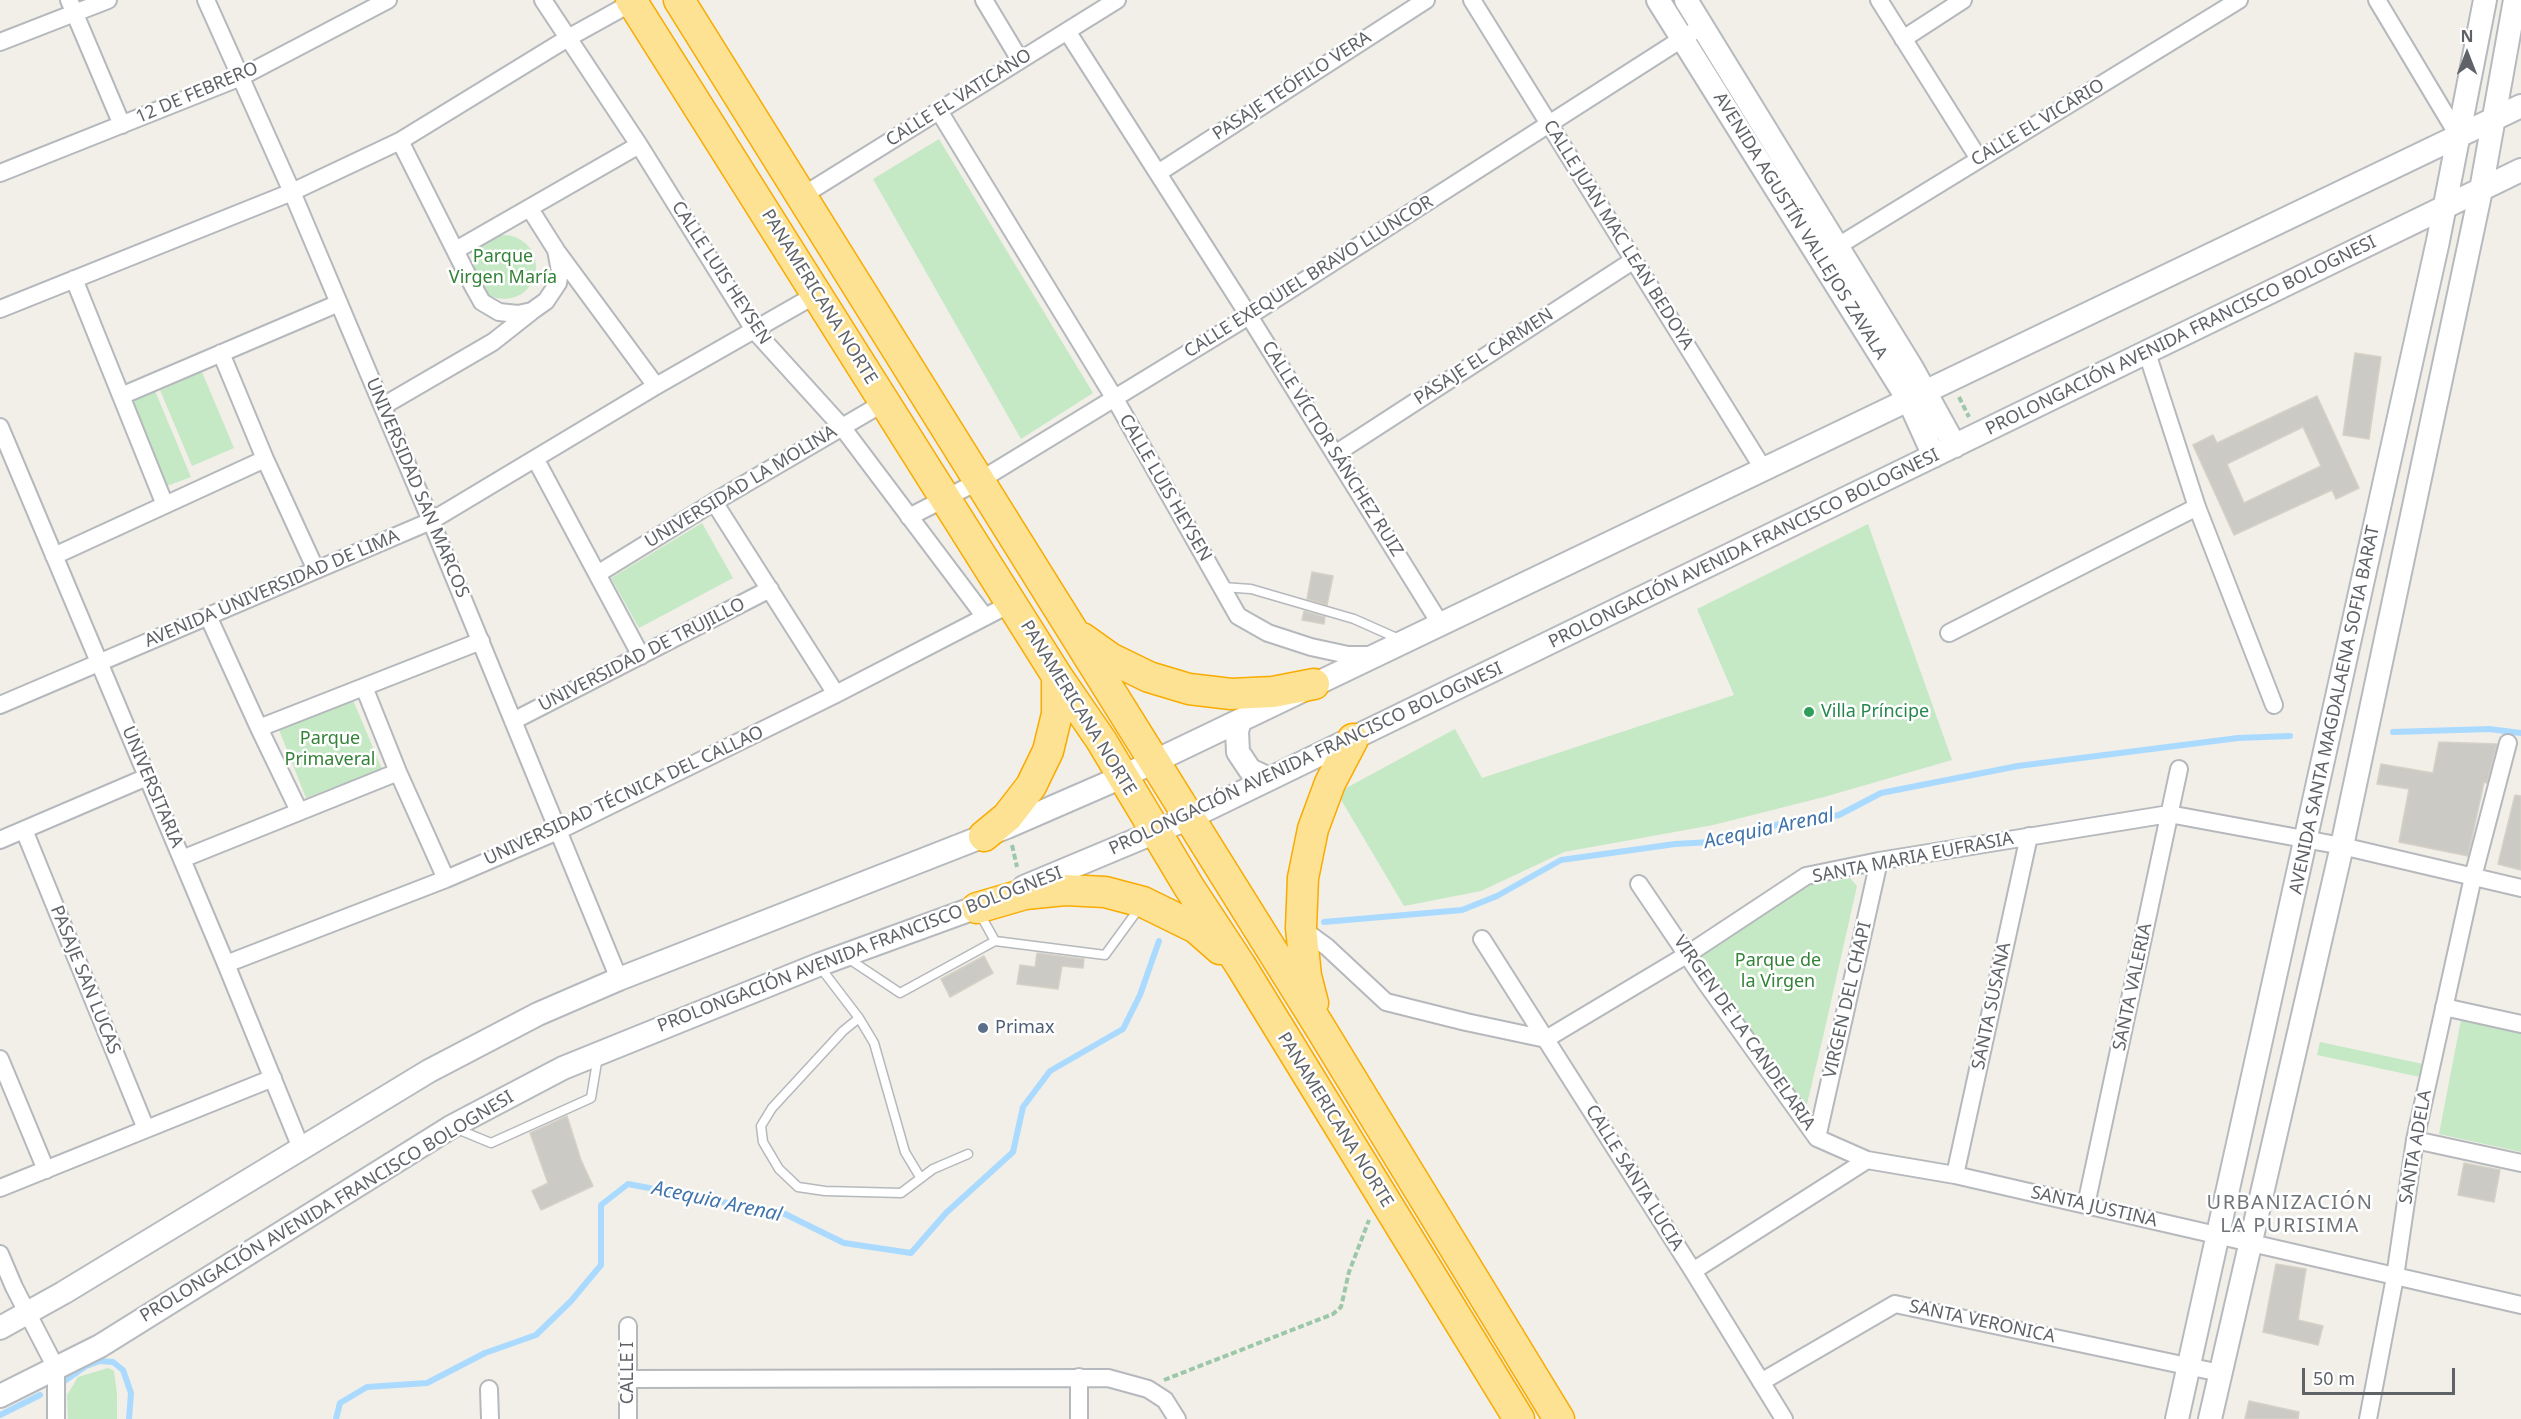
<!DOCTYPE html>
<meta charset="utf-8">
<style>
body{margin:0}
#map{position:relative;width:2521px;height:1419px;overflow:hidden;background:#f1efe8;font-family:"Noto Sans",sans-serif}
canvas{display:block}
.north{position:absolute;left:2437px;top:24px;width:60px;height:60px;-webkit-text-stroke:4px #fff;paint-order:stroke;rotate:0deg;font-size:16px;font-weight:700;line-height:24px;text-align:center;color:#5f6368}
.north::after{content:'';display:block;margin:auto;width:21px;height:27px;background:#5f6368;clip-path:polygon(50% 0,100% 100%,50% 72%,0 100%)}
.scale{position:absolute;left:2302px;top:1368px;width:153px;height:27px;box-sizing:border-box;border:3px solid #5f6368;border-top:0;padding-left:8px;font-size:18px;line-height:21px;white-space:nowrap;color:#5f6368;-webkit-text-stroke:4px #fff;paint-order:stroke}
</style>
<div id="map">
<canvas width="2521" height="1419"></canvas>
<div class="north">N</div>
<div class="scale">50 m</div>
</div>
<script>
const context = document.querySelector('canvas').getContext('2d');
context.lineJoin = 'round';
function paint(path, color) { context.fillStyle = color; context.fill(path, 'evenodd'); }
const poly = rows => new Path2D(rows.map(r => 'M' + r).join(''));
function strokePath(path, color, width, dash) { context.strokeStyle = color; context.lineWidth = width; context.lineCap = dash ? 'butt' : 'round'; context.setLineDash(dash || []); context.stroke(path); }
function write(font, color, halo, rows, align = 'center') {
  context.font = font + ' "Noto Sans",sans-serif'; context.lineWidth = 5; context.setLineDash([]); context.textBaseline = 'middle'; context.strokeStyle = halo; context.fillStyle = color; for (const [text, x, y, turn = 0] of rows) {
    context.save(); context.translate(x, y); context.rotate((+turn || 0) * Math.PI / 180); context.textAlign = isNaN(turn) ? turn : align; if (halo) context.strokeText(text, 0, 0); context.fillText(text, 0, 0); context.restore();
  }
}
const green = poly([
 [939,139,1093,393,1021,439,873,179],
 '472 267a32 32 0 1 1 64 0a32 32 0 1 1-64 0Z',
 [202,372,234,448,192,466,160,390],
 [155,391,191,477,164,487,128,401],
 [702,523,733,578,639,628,611,578],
 [1868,524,1952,760,1824,797,1713,825,1564,852,1481,891,1404,906,1337,793,1455,729,1482,778,1734,695,1697,609],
 [353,700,382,769,306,798,279,730],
 [1850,878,1857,886,1823,1037,1807,1104,1797,1107,1698,953,1804,886],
 [2461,1020,2521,1030,2521,1152,2439,1134],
 [2320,1042,2423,1064,2420,1077,2317,1055],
 [108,1368,114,1371,117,1394,117,1419,68,1419,67,1395,78,1377]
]);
const stream = poly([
 [2393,732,2489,729,2521,733],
 [1324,922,1462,910,1497,896,1561,860,1675,844,1729,841,1782,823,1839,815,1881,793,2018,766,2238,738,2290,736],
 [60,1384,86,1366,100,1361,113,1362,123,1370,131,1393,129,1419],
 [0,1415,40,1395],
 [336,1419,340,1403,367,1387,427,1383,485,1353,536,1335,571,1301,601,1265,601,1205,628,1184,785,1214,844,1243,911,1253,946,1213,1013,1152,1023,1107,1050,1071,1123,1029,1140,995,1159,941]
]);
const building = poly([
 [2355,353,2381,357,2369,439,2343,435,2355,353],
 [2317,396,2359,488,2336,499,2332,490,2234,535,2193,445,2213,435,2217,443,2317,396],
 [2303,427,2321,466,2244,503,2227,464,2303,427],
 [1312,572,1333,576,1327,605,1307,599,1312,572],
 [1304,611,1325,617,1324,624,1302,620,1304,611],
 [2439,742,2497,744,2487,783,2484,782,2468,856,2399,842,2409,789,2377,784,2381,764,2433,773,2439,742],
 [2515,795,2521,796,2521,870,2498,864,2515,795],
 [1037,953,1084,959,1083,968,1062,966,1058,989,1017,984,1020,965,1035,967,1037,953],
 [984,956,993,973,950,997,941,979,984,956],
 [567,1116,581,1160,593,1186,541,1210,532,1191,548,1183,530,1133,567,1116],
 [2464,1163,2500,1170,2494,1202,2458,1195,2464,1163],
 [2276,1264,2306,1269,2298,1320,2323,1326,2318,1345,2263,1332,2276,1264],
 [2249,1401,2299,1412,2298,1419,2245,1419,2249,1401]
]);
const path = poly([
 [1959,397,1969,417],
 [1012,845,1017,867],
 [1164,1380,1333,1314,1341,1307,1349,1272,1369,1220]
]);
const lane = poly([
 [1222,587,1251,589,1354,619,1399,639],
 [980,914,995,941],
 [846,957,900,993,995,941,1105,955,1140,907],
 [820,967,859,1018,874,1043,905,1152,920,1177],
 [859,1018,843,1031,772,1108,761,1126,763,1142,779,1169,798,1187,825,1191,901,1193,933,1169,968,1154],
 [457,1129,491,1143,591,1098,598,1056]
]);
const street = poly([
 [69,0,122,125],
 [206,0,292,192,431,521,619,979],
 [543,0,639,145,754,330,842,427,985,617],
 [984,0,1020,60],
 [1472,0,1764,470],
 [1879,0,1979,159],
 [2377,0,2459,137],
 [1067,31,1249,316,1441,625],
 [1903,39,1963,0],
 [0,42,108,0],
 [939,111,1115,399,1238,616,1268,633,1311,647,1348,655,1374,655],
 [400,141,473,286,482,302,499,312,518,314,532,311,546,301,558,283,560,271,556,250,530,209],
 [0,173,241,77,388,0],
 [1158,173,1426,0],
 [802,196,1117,0],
 [1838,246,2239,0],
 [456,250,639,145],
 [558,253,656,386],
 [74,279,165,505],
 [0,309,292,192,400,141,568,38,633,2],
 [221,353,265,459,316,570],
 [2147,353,2197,507,2274,705],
 [121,396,339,303],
 [383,406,493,342,531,312],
 [0,427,226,964,301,1148],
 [1335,454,1634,260],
 [536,460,641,656],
 [714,502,836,694],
 [909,517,979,481,1249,316,1702,26],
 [54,556,265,459],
 [599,573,714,502,885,402],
 [208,616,259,728,299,811],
 [1949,633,2197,507],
 [364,687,398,772,446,879],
 [0,705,431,521,656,386,817,294],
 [513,721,770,589],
 [259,728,481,641],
 [24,830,146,1129],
 [0,840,147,777],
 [182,859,398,772],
 [1639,884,1706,983,1817,1138,1867,1160],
 [1301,928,1327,947,1386,1002,1466,1022,1546,1039,1688,954,1806,876,1879,861,2169,814,2342,846,2521,888],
 [1482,939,1693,1271,1784,1419],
 [226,964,446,879,558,831,836,694,1012,603],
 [2444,1007,2521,1024],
 [0,1059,46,1170],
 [1817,1138,1879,861],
 [2415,1140,2521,1163],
 [1955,1175,2029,836],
 [0,1188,273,1078],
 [2086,1205,2179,769],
 [0,1254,14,1287,56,1368,56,1419],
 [1693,1271,1867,1160,1955,1175,2521,1305],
 [628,1326,628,1419],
 [1079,1377,1079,1419],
 [628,1379,1108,1378,1148,1389,1165,1400,1177,1419],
 [1761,1382,1895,1304,2220,1373],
 [489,1389,490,1419],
 [2368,1419,2395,1277,2415,1140,2473,877,2508,743]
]);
const secondary = poly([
 [1658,0,1909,401,1934,456],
 [1686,0,1912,368,1955,446],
 [1240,721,1237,731,1238,752,1250,770,1269,779],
 [1024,887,1189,818,2521,170],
 [0,1328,63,1293,429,1071,538,1014,619,979,1007,827,1122,777,2521,106],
 [0,1396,100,1346,451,1127,563,1068,818,965,991,902],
 [2177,1419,2438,241,2485,0],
 [2210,1419,2342,846,2481,190,2515,0]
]);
const highway = poly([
 [631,0,1057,676,1101,740,1189,887,1241,966,1519,1419],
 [679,0,1318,1024,1559,1419],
 [1082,638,1110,658,1149,677,1189,689,1231,694,1273,692,1314,684],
 [984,836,1007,817,1031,786,1048,751,1057,714,1057,676],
 [977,908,1025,894,1065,890,1105,892,1143,902,1196,928,1220,949],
 [1313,1003,1306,976,1301,928,1303,878,1313,829,1330,783,1353,739]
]);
const markers = [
 [1809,712,6,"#2e9e5b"],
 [983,1028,6,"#5c6f8a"]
];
const streetNames = [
 ["PASAJE TEÓFILO VERA",1292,86,-33],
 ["12 DE FEBRERO",197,93,-23],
 ["CALLE EL VATICANO",959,98,-32],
 ["CALLE EL VICARIO",2038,123,-31],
 ["AVENIDA AGUSTÍN VALLEJOS ZAVALA",1800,226,58],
 ["CALLE JUAN MAC LEAN BEDOYA",1618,235,58],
 ["CALLE LUIS HEYSEN",721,273,57],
 ["CALLE EXEQUIEL BRAVO LLUNCOR",1309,277,-32],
 ["PANAMERICANA NORTE",819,297,58],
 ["PROLONGACIÓN AVENIDA FRANCISCO BOLOGNESI",2181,336,-26],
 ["PASAJE EL CARMEN",1484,357,-33],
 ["CALLE VÍCTOR SÁNCHEZ RUIZ",1332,449,58],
 ["UNIVERSIDAD LA MOLINA",741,487,-31],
 ["UNIVERSIDAD SAN MARCOS",417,488,67],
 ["CALLE LUIS HEYSEN",1165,488,60],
 ["PROLONGACIÓN AVENIDA FRANCISCO BOLOGNESI",1744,549,-26],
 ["AVENIDA UNIVERSIDAD DE LIMA",272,589,-23],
 ["UNIVERSIDAD DE TRUJILLO",642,655,-27],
 ["PANAMERICANA NORTE",1078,708,58],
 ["AVENIDA SANTA MAGDALAENA SOFIA BARAT",2335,710,-78],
 ["PROLONGACIÓN AVENIDA FRANCISCO BOLOGNESI",1306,759,-25],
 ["UNIVERSITARIA",152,787,67],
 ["UNIVERSIDAD TÉCNICA DEL CALLAO",624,796,-25],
 ["SANTA MARIA EUFRASIA",1913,858,-11],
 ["PROLONGACIÓN AVENIDA FRANCISCO BOLOGNESI",860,950,-21],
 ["PASAJE SAN LUCAS",85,980,68],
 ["SANTA VALERIA",2133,987,-78],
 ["VIRGEN DEL CHAPI",1848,1000,-77],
 ["SANTA SUSANA",1992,1006,-78],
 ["VIRGEN DE LA CANDELARIA",1744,1033,55],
 ["PANAMERICANA NORTE",1335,1120,58],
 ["SANTA ADELA",2416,1147,-80],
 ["CALLE SANTA LUCIA",1634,1178,58],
 ["PROLONGACIÓN AVENIDA FRANCISCO BOLOGNESI",327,1207,-31],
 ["SANTA JUSTINA",2094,1207,13],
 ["SANTA VERONICA",1982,1322,12],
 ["CALLE I",628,1373,-90]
];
const parkNames = [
 ["Parque",503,257],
 ["Virgen María",503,278],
 ["Parque",330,739],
 ["Primaveral",330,760],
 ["Parque de",1778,961],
 ["la Virgen",1778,982]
];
const leisureNames = [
 ["Villa Príncipe",1821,712]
];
const serviceNames = [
 ["Primax",995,1028]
];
const waterNames = [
 ["Acequia Arenal",1769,829,-12],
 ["Acequia Arenal",717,1202,12]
];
const neighbourhoodNames = [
 ["URBANIZACIÓN",2290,1203],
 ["LA PURISIMA",2290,1226]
];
paint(green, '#c5e8c5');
strokePath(stream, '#aadaff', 6);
paint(building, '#cccac5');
strokePath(building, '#d6d1c6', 1.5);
strokePath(lane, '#b5b8bc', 11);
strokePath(street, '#b5b8bc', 20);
strokePath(secondary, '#b6babf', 26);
strokePath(highway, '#f9ab00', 33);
strokePath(path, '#9cc7a9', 4, [6, 3]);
strokePath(lane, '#fff', 8);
strokePath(street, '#fff', 16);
strokePath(secondary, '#fff', 22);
strokePath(highway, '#fde293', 30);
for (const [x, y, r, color] of markers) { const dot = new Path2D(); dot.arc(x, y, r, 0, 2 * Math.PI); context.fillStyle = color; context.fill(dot); strokePath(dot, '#fff', 2); }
write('18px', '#5f6368', '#fff', streetNames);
write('18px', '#348238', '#fff', parkNames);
write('18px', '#27864d', '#fff', leisureNames, 'left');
write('18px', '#4e5e75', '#fff', serviceNames, 'left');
write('italic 20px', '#4174aa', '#fff', waterNames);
context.letterSpacing = '1.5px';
write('20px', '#70757a', '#fff', neighbourhoodNames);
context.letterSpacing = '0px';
</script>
